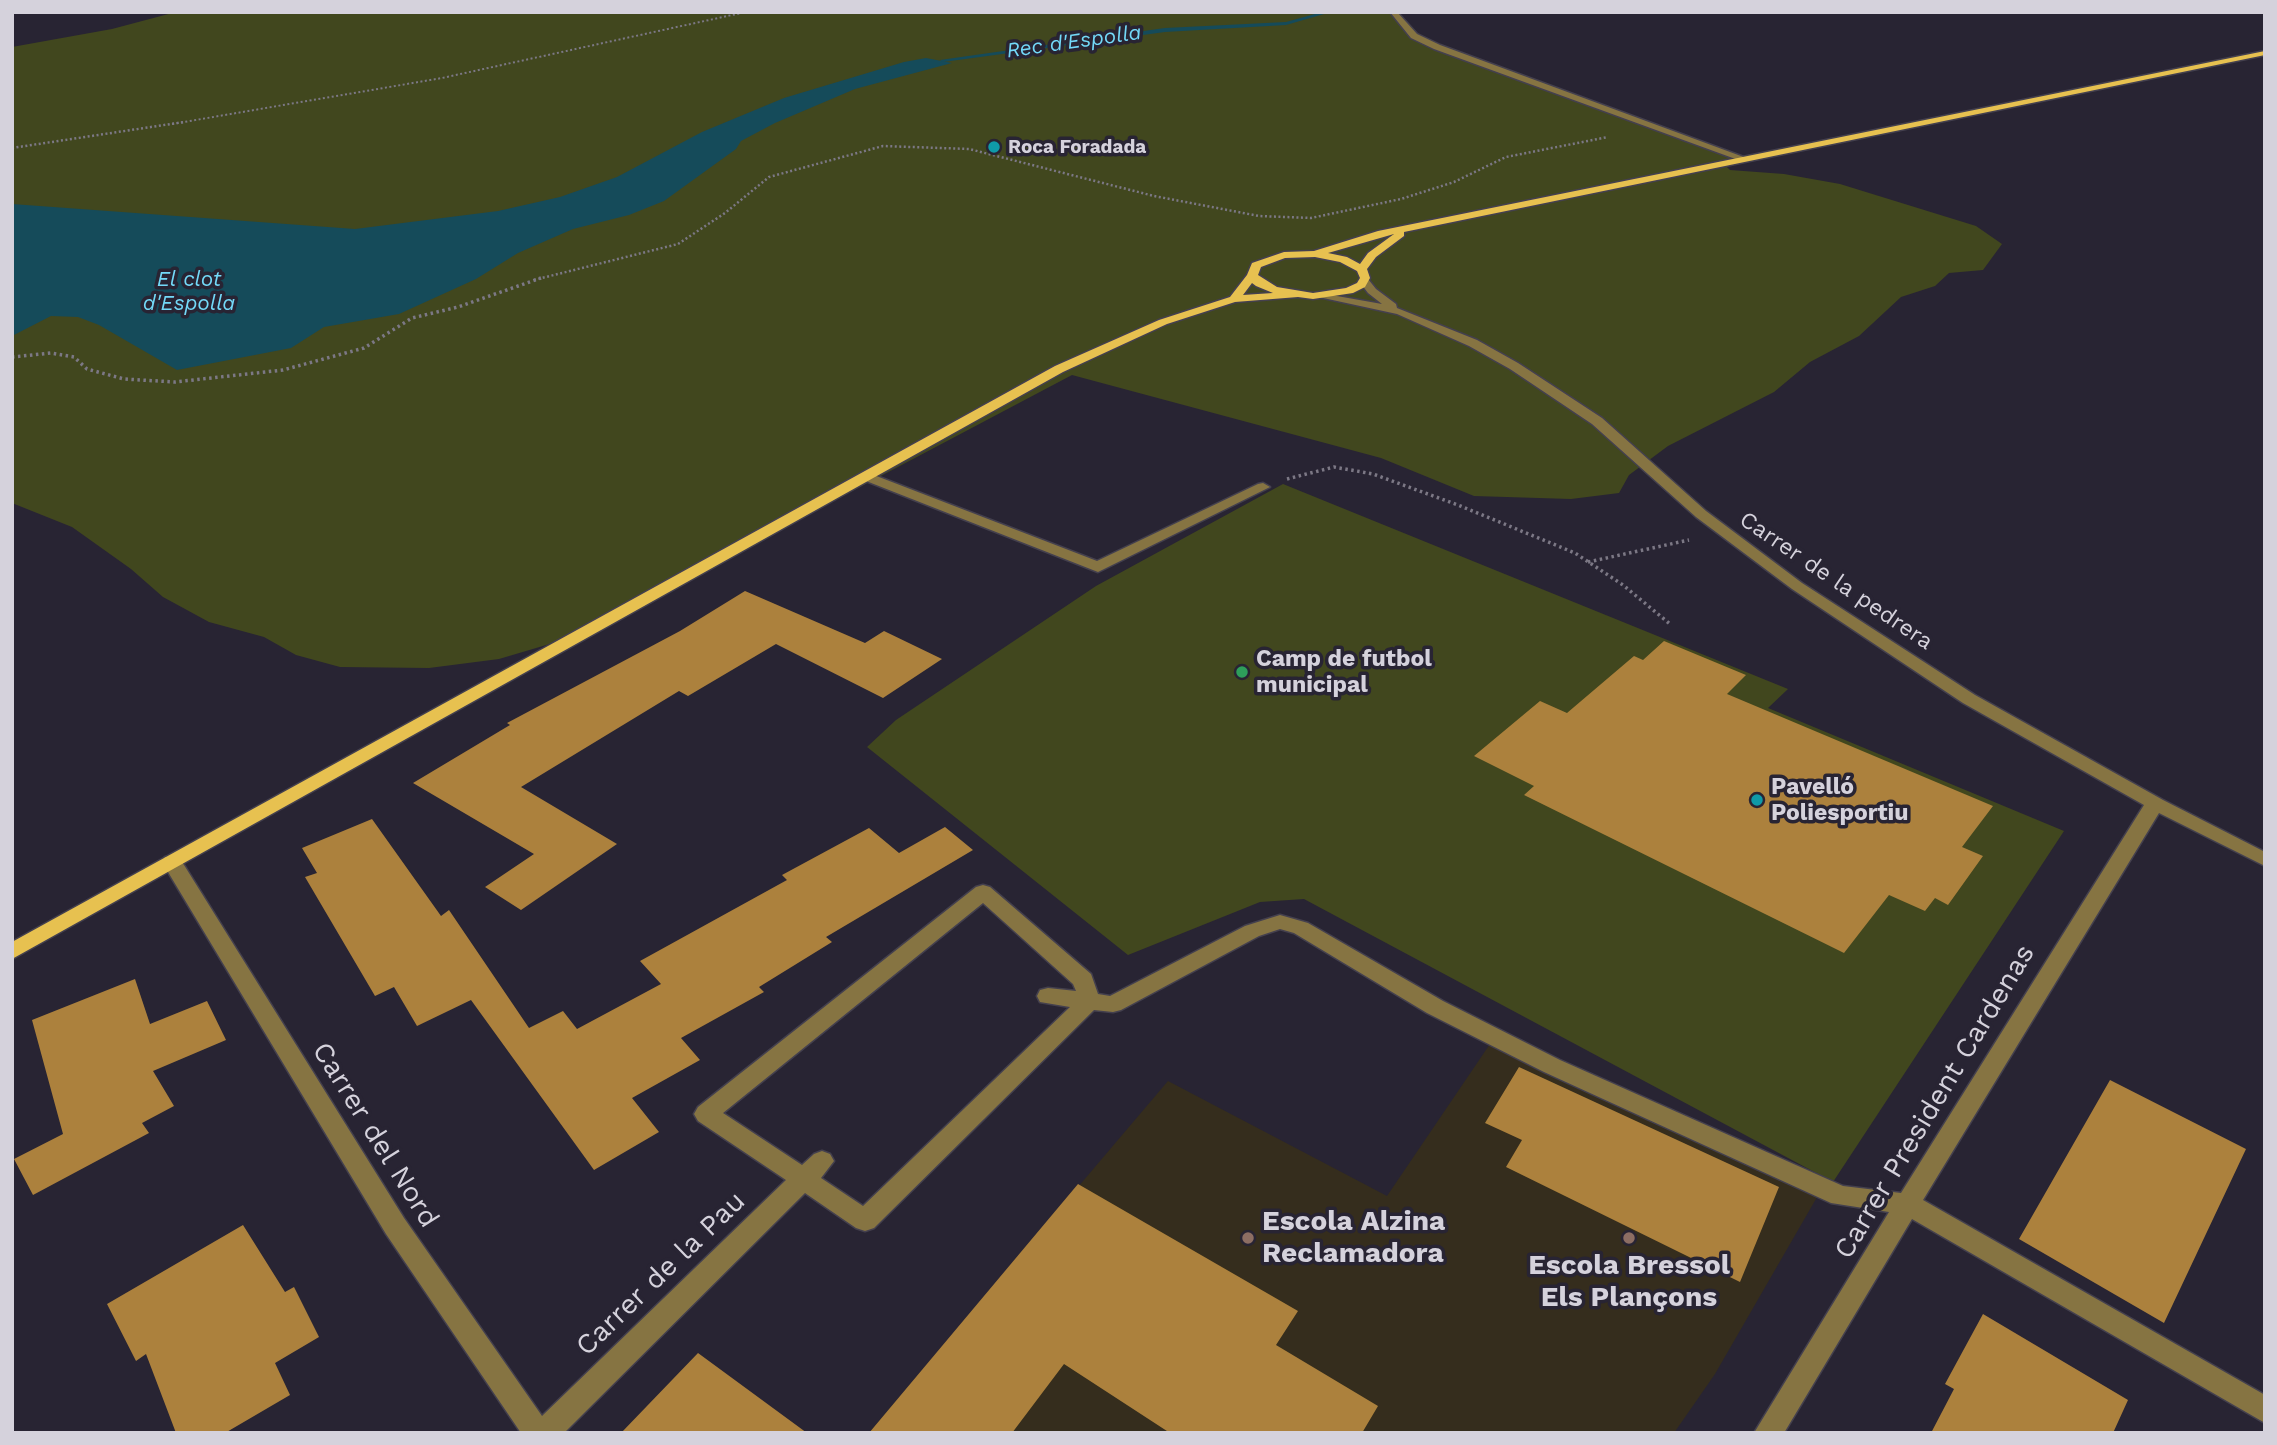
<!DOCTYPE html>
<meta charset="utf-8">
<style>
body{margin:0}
#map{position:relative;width:2277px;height:1445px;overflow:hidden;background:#282433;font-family:"Work Sans",sans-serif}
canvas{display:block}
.frame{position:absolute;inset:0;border:14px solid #d5d2dc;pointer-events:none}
</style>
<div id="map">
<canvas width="2277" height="1445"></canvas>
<div class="frame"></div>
</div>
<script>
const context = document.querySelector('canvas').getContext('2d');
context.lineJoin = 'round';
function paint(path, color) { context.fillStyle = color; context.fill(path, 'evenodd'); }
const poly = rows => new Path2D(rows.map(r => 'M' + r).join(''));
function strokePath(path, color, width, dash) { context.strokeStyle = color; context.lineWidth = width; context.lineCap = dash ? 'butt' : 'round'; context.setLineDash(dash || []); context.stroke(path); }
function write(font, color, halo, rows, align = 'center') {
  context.font = font + ' "Work Sans",sans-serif'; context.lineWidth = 7; context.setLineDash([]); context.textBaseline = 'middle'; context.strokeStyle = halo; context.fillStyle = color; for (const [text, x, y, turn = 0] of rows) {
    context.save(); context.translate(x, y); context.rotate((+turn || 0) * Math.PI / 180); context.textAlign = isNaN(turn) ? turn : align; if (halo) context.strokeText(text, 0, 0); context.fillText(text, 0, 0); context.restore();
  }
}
const education = poly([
 [1492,1041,1820,1192,1715,1374,1674,1433,869,1433,1168,1081,1387,1196]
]);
const green = poly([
 [176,12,1392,12,1418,38,1748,160,1725,165,1730,170,1784,174,1840,184,1976,226,2002,244,1983,270,1949,273,1935,286,1901,297,1859,336,1810,362,1774,392,1668,446,1629,475,1619,493,1571,499,1474,496,1381,458,1072,375,580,635,499,659,429,668,340,667,296,655,264,637,209,622,163,597,131,569,72,527,12,503,12,47,112,29],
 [1283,484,1788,689,1768,708,2064,831,1833,1182,1304,899,1260,902,1128,955,867,747,896,720,1096,586]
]);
const water = poly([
 [926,58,952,63,855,89,775,123,741,141,736,149,664,201,629,215,573,229,518,253,476,279,399,314,324,327,291,348,177,370,99,325,78,317,51,316,12,336,12,204,355,229,498,211,560,197,617,177,702,132,784,98,904,62]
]);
const stream = poly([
 [1322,12,1331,12,1286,25,1165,32,943,62,940,60,1165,28,1286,22,1322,12]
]);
const building = poly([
 [745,591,865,643,884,631,942,659,883,698,776,644,688,696,679,691,521,787,617,844,521,910,485,887,534,854,413,783,510,725,507,723,680,631],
 [1664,641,1746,675,1727,694,1993,806,1962,847,1983,856,1948,905,1935,898,1925,911,1889,895,1844,953,1524,795,1534,786,1474,756,1540,701,1567,713,1634,656,1643,660],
 [372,819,441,916,449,910,529,1028,563,1011,577,1029,661,984,640,961,787,880,782,875,869,828,899,853,945,827,973,850,826,937,832,942,759,987,764,992,681,1038,700,1060,632,1098,659,1132,594,1170,471,1000,417,1026,394,987,375,996,305,877,317,873,302,848],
 [135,979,150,1024,207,1001,226,1040,153,1071,174,1106,142,1123,149,1133,33,1195,14,1159,63,1134,32,1020],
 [1519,1067,1779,1187,1740,1282,1506,1167,1522,1140,1485,1123],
 [2110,1080,2246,1149,2164,1323,2019,1239],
 [1078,1184,1298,1311,1276,1345,1378,1406,1362,1433,1170,1433,1064,1364,1012,1433,869,1433],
 [243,1225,285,1292,294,1287,319,1337,275,1363,290,1395,225,1433,176,1433,146,1354,136,1361,107,1304],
 [1983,1314,2128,1400,2113,1433,1931,1433,1954,1389,1945,1384],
 [698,1353,807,1433,621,1433]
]);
const pathFar2 = poly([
 [172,124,442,78,746,12]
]);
const pathFar1 = poly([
 [12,148,184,122],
 [534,280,678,244,725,213,769,177,883,146,969,149,1154,196,1259,216,1311,218,1401,199,1454,182,1506,157,1608,137]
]);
const path = poly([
 [12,357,51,353,74,357,87,369,124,379,175,382,283,370,364,348,412,318,458,307,541,278],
 [1287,479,1334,467,1373,474,1458,505,1575,553,1623,585,1670,624],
 [1588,562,1689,540]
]);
const minor = poly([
 [1390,12,1397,12,1417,34,1440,45,1749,159,1741,161,1434,49,1411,38,1390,12],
 [1360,279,1368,279,1376,289,1396,304,1397,308,1477,340,1518,363,1602,418,1706,511,1802,583,1975,695,2163,800,2265,852,2265,866,2159,813,1923,1200,2265,1395,2265,1423,1912,1219,1784,1433,1754,1433,1889,1212,1831,1203,1544,1072,1427,1013,1294,933,1280,929,1259,936,1121,1010,1113,1012,1094,1010,874,1228,865,1231,856,1228,805,1193,564,1433,521,1433,386,1234,162,862,165,857,179,857,404,1218,542,1416,786,1180,698,1121,694,1114,698,1107,976,887,983,885,990,887,1091,974,1098,994,1110,996,1245,926,1280,915,1308,923,1443,1001,1560,1060,1843,1186,1901,1193,2144,805,1963,703,1792,589,1696,517,1592,424,1510,369,1469,346,1397,314,1314,296,1320,293,1382,304,1368,293,1359,281,1360,279],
 [983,903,1073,984,1076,991,1048,988,1040,990,1037,996,1040,1002,1070,1007,863,1206,821,1178,834,1161,830,1154,822,1151,814,1154,802,1165,723,1113,983,903],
 [866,472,1097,561,1258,484,1263,483,1270,487,1098,572,861,479,859,476,866,472]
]);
const major = poly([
 [2265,51,2265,55,1404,232,1404,236,1376,257,1367,269,1370,278,1365,287,1353,293,1313,299,1298,297,1235,302,1167,324,1063,372,12,959,12,942,1055,366,1159,320,1230,297,1247,275,1252,263,1284,252,1314,251,1378,231,2265,51],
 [1394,234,1368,253,1360,264,1347,257,1328,253,1394,234],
 [1315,257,1340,262,1357,271,1360,278,1357,283,1346,288,1313,293,1277,287,1258,275,1261,267,1285,258,1315,257],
 [1252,283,1256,286,1273,293,1243,295,1252,283]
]);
const markers = [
 [994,147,7,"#0f9aa8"],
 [1242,672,7,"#2e9e5b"],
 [1757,800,7,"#0f9aa8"],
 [1248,1238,7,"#8d6e63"],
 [1629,1238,7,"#8d6e63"]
];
const farPoinames = [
 ["Roca Foradada",1008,147]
];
const farWaternames = [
 ["Rec d'Espolla",1074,42,-8],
 ["El clot",189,280],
 ["d'Espolla",189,304]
];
const streetNames = [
 ["Carrer de la pedrera",1836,581,34]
];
const poiNames = [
 ["Camp de futbol",1256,659],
 ["municipal",1256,685],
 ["Pavelló",1771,787],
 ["Poliesportiu",1771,813]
];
const nearStreetnames = [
 ["Carrer President Cardenas",1935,1102,-59],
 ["Carrer del Nord",375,1135,58],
 ["Carrer de la Pau",661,1274,-44]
];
const nearPoinames = [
 ["Escola Alzina",1262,1222],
 ["Reclamadora",1262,1254],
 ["Escola Bressol",1629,1266,"center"],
 ["Els Plançons",1629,1298,"center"]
];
paint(education, '#352d1d');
paint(green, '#41471e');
paint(water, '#154b5a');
paint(stream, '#154b5a');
paint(building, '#ac813d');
strokePath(minor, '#44404e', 3);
strokePath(major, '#44404e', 3);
strokePath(pathFar2, '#7c7885', 2, [2, 2.5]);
strokePath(pathFar1, '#7c7885', 2.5, [2, 2.5]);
strokePath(path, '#7c7885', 3.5, [2.5, 3.5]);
paint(minor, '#867442');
paint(major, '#e7c150');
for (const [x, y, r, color] of markers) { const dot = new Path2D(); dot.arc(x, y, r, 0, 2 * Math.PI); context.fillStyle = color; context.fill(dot); strokePath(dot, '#282433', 2.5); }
write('bold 19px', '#d5d2dc', '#282433', farPoinames, 'left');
write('italic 21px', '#73d9f8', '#282433', farWaternames);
write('23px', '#d5d2dc', '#282433', streetNames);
write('bold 23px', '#d5d2dc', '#282433', poiNames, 'left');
write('28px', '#d5d2dc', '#282433', nearStreetnames);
write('bold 28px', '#d5d2dc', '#282433', nearPoinames, 'left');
</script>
